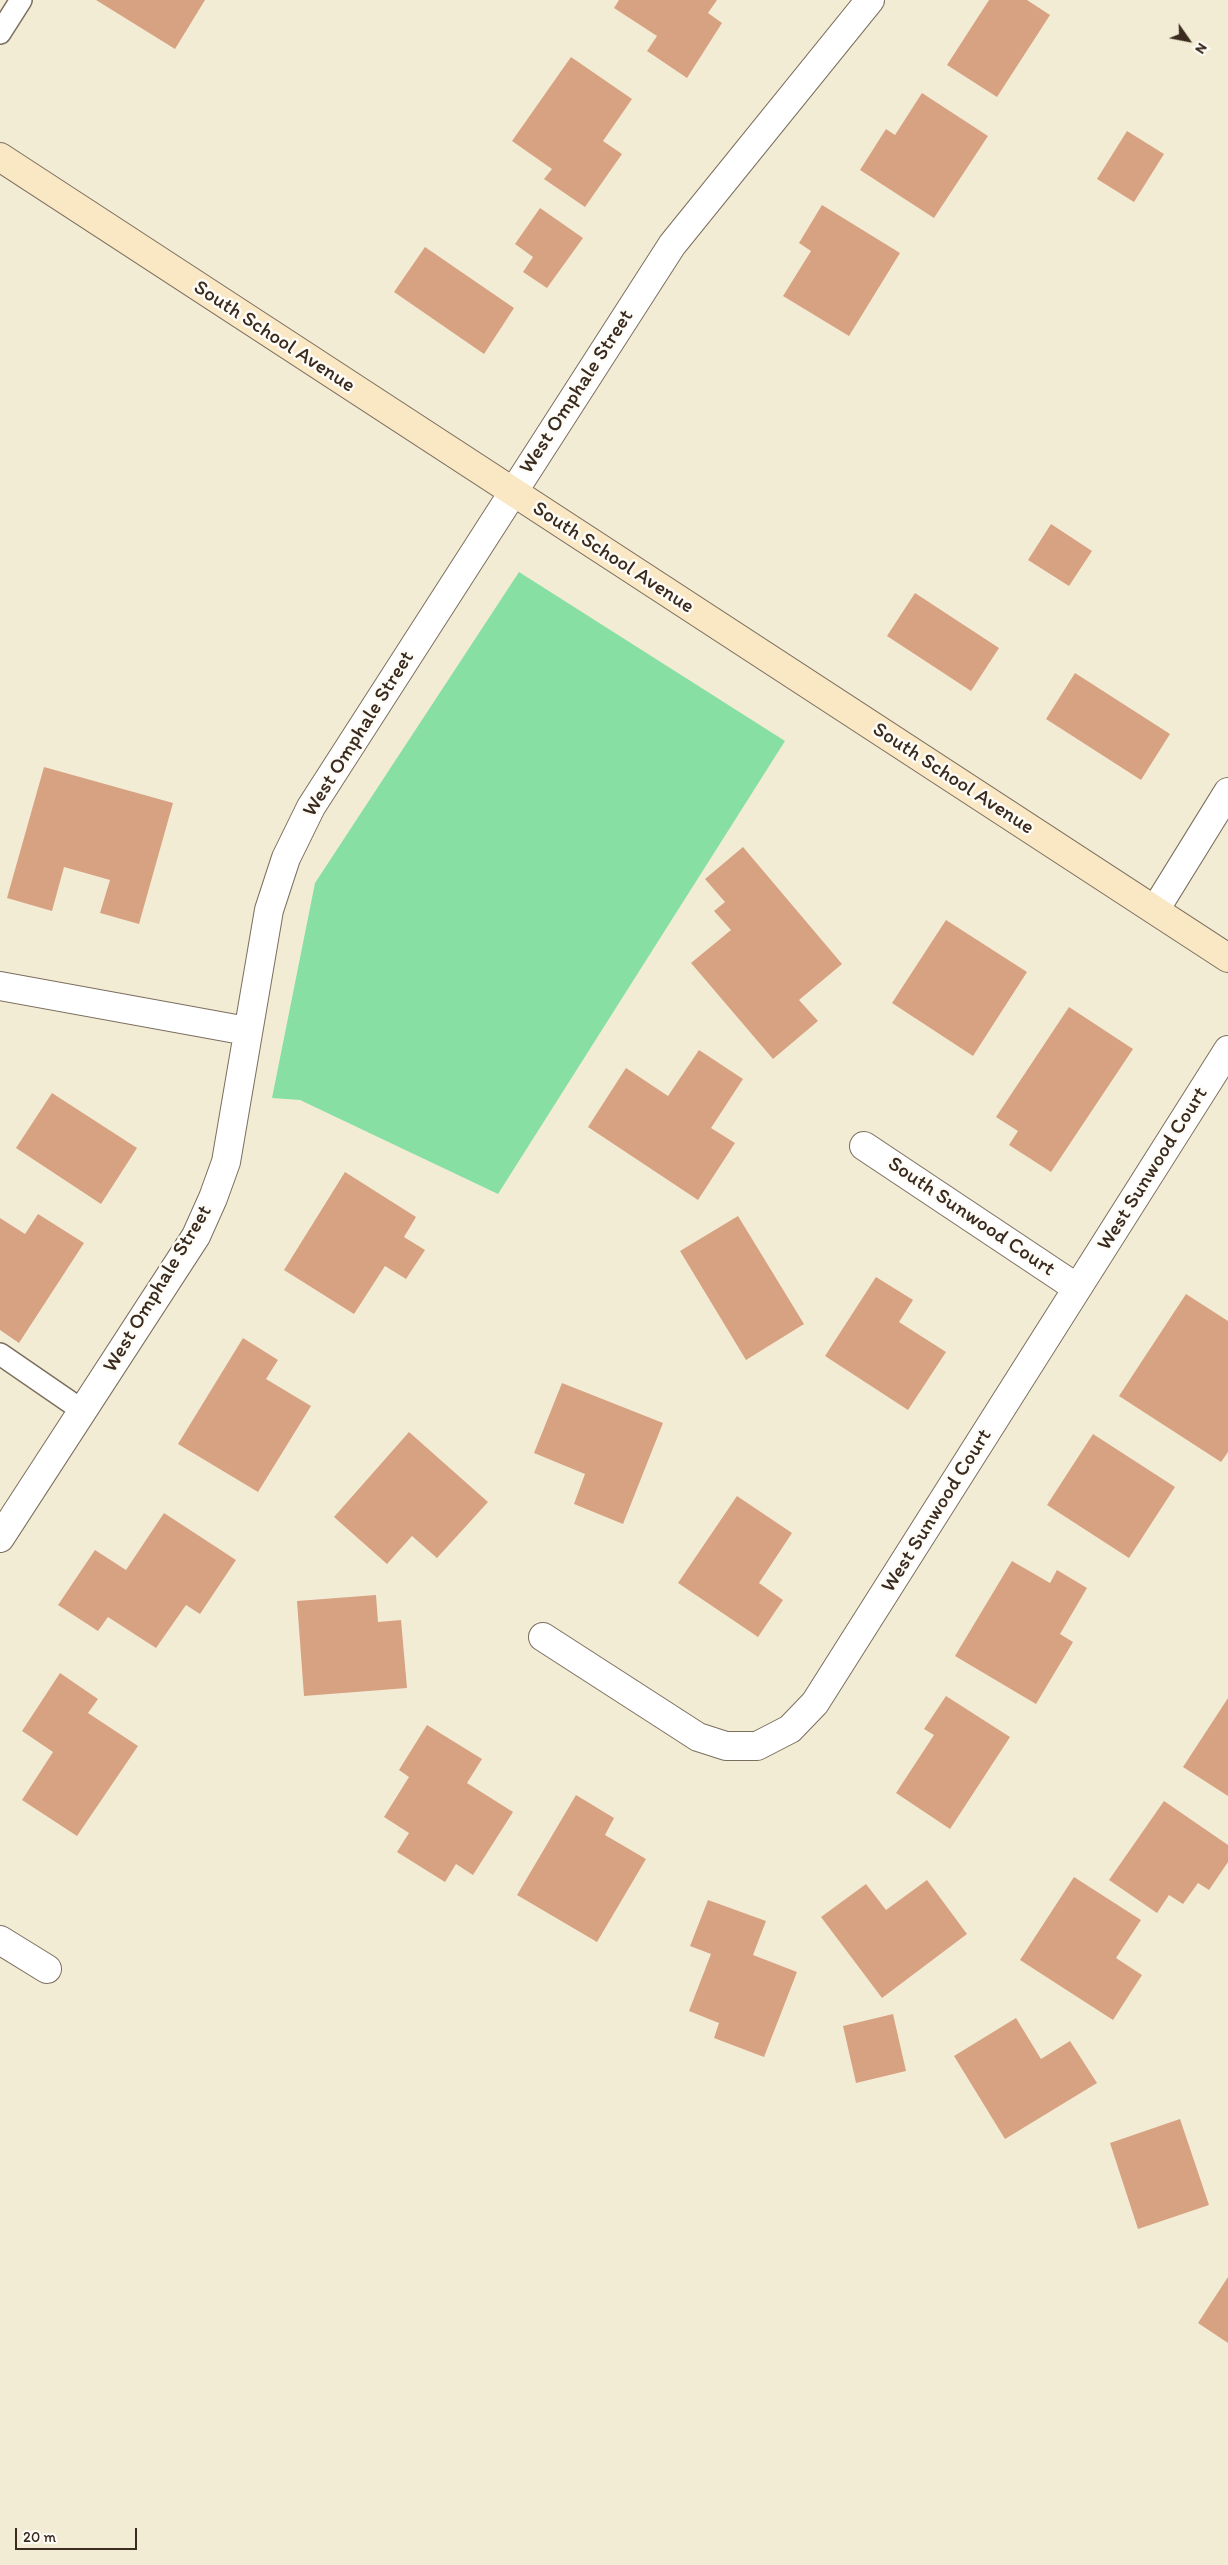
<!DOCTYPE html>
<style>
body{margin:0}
#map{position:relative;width:1228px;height:2565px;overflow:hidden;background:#f3ecd5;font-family:Itim,sans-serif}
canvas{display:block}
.north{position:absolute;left:1163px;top:15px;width:50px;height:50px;-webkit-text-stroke:4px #fdfcf7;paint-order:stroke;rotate:123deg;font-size:14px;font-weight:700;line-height:20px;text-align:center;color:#3b2a1e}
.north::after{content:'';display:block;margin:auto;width:18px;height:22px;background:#3b2a1e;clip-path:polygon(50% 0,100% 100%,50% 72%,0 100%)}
.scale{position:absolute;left:15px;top:2528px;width:122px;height:22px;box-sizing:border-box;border:2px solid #3b2a1e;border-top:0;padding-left:6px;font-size:15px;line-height:18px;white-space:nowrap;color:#3b2a1e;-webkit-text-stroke:4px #fdfcf7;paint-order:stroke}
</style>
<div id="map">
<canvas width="1228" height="2565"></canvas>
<div class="north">N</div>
<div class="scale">20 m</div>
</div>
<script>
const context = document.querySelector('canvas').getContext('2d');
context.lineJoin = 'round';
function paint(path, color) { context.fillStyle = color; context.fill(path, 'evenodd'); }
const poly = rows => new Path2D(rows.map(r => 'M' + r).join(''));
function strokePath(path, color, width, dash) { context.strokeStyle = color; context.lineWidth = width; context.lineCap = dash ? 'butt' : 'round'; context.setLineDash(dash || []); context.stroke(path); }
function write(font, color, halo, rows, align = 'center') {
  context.font = font + ' Itim,sans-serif'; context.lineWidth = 5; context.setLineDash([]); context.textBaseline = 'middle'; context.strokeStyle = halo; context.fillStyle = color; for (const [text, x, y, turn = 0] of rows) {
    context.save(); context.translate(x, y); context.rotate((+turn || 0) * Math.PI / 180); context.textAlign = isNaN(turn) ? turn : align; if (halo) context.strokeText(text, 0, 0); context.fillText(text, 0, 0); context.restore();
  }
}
const green = poly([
 [519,572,785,741,498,1194,300,1100,272,1098,315,883]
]);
const building = poly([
 [96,0,205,0,175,49],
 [619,0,717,0,708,13,722,23,687,78,647,51,657,36,614,8],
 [989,0,1027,0,1050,15,997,97,947,65],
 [571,57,632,99,603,141,622,154,585,207,544,179,552,169,512,141],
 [922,93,988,136,934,218,860,170,886,129,895,135],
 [1127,131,1164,154,1134,202,1097,179],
 [822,205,900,253,849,336,783,296,811,251,799,243],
 [540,208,583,238,547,288,523,272,533,257,515,244],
 [425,247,514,308,484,354,394,292],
 [1051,524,1092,551,1069,586,1028,560],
 [915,593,999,648,971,691,887,636],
 [1075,673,1170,734,1141,780,1046,719],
 [44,767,173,803,139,924,100,913,110,880,64,867,52,911,7,898],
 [743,847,842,964,799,1000,818,1021,773,1059,691,963,731,930,714,911,725,902,705,879],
 [946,920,1027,972,973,1056,892,1003],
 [1069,1007,1133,1049,1051,1172,1009,1145,1018,1131,996,1117],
 [699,1050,743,1079,711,1128,735,1143,698,1200,588,1127,626,1068,668,1096],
 [52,1093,137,1148,101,1204,16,1148],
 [345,1172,416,1217,404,1237,425,1250,406,1279,385,1266,354,1314,284,1270],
 [38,1214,84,1243,19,1343,0,1330,0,1218,25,1234],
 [738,1216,804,1324,746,1360,680,1251],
 [876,1277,913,1300,899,1322,946,1352,908,1410,825,1356],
 [1186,1294,1228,1321,1228,1452,1221,1462,1119,1396],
 [243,1338,278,1360,266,1379,311,1406,258,1492,178,1444],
 [562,1383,663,1423,623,1524,574,1504,585,1474,534,1453],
 [409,1432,488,1502,437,1558,412,1536,387,1564,334,1517],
 [1093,1434,1175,1487,1129,1558,1047,1505],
 [737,1496,792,1533,759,1583,783,1600,758,1637,678,1583],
 [164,1513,236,1560,200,1614,186,1605,156,1648,108,1617,98,1631,58,1605,95,1550,126,1570],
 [1012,1561,1050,1583,1057,1570,1087,1588,1060,1634,1073,1642,1036,1704,955,1656],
 [376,1595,378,1622,401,1620,407,1688,304,1696,297,1601],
 [60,1673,98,1699,88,1713,138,1746,77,1836,22,1800,53,1752,22,1731],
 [946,1696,1010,1737,950,1829,896,1793,934,1735,924,1729],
 [1228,1698,1228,1796,1183,1767],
 [427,1725,482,1759,467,1783,513,1812,473,1875,456,1864,445,1882,397,1852,409,1833,384,1817,409,1777,399,1770],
 [576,1795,614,1818,605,1835,646,1859,597,1942,517,1895],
 [1164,1801,1228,1845,1228,1862,1209,1890,1198,1883,1183,1904,1169,1895,1157,1913,1109,1880],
 [1074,1877,1141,1920,1116,1958,1142,1975,1113,2020,1020,1960],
 [927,1880,967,1934,882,1998,821,1917,866,1884,886,1910],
 [708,1900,766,1921,753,1955,797,1972,764,2057,714,2038,719,2023,689,2011,711,1954,690,1946],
 [893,2014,906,2071,856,2083,843,2026],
 [1016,2018,1041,2059,1070,2041,1097,2083,1005,2139,954,2056],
 [1180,2119,1209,2205,1138,2229,1110,2143],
 [1228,2277,1228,2343,1198,2323]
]);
const lane = poly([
 [0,33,21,0],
 [0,1354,83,1411]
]);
const street = poly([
 [1155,910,1228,792],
 [0,986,247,1031],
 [864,1146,1077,1288],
 [0,1538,196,1236,213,1198,226,1162,269,910,286,858,311,807,672,245,870,0],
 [543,1637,698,1737,726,1746,757,1746,790,1729,815,1703,1228,1050],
 [0,1940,47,1969]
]);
const secondary = poly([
 [0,157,1228,958]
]);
const streetNames = [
 ["South School Avenue",274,337,33],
 ["West Omphale Street",577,392,-57],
 ["South School Avenue",613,558,33],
 ["West Omphale Street",359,734,-58],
 ["South School Avenue",953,779,33],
 ["West Sunwood Court",1153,1169,-58],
 ["South Sunwood Court",971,1217,34],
 ["West Omphale Street",158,1289,-59],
 ["West Sunwood Court",937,1511,-58]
];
paint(green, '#87dfa4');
paint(building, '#d7a282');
strokePath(lane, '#7b6e5e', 24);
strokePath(street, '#7b6e5e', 30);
strokePath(secondary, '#7b6e5e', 30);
strokePath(lane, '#fff', 21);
strokePath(street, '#fff', 28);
strokePath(secondary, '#fae7c3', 28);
write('21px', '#3b2a1e', '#fdfcf7', streetNames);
</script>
